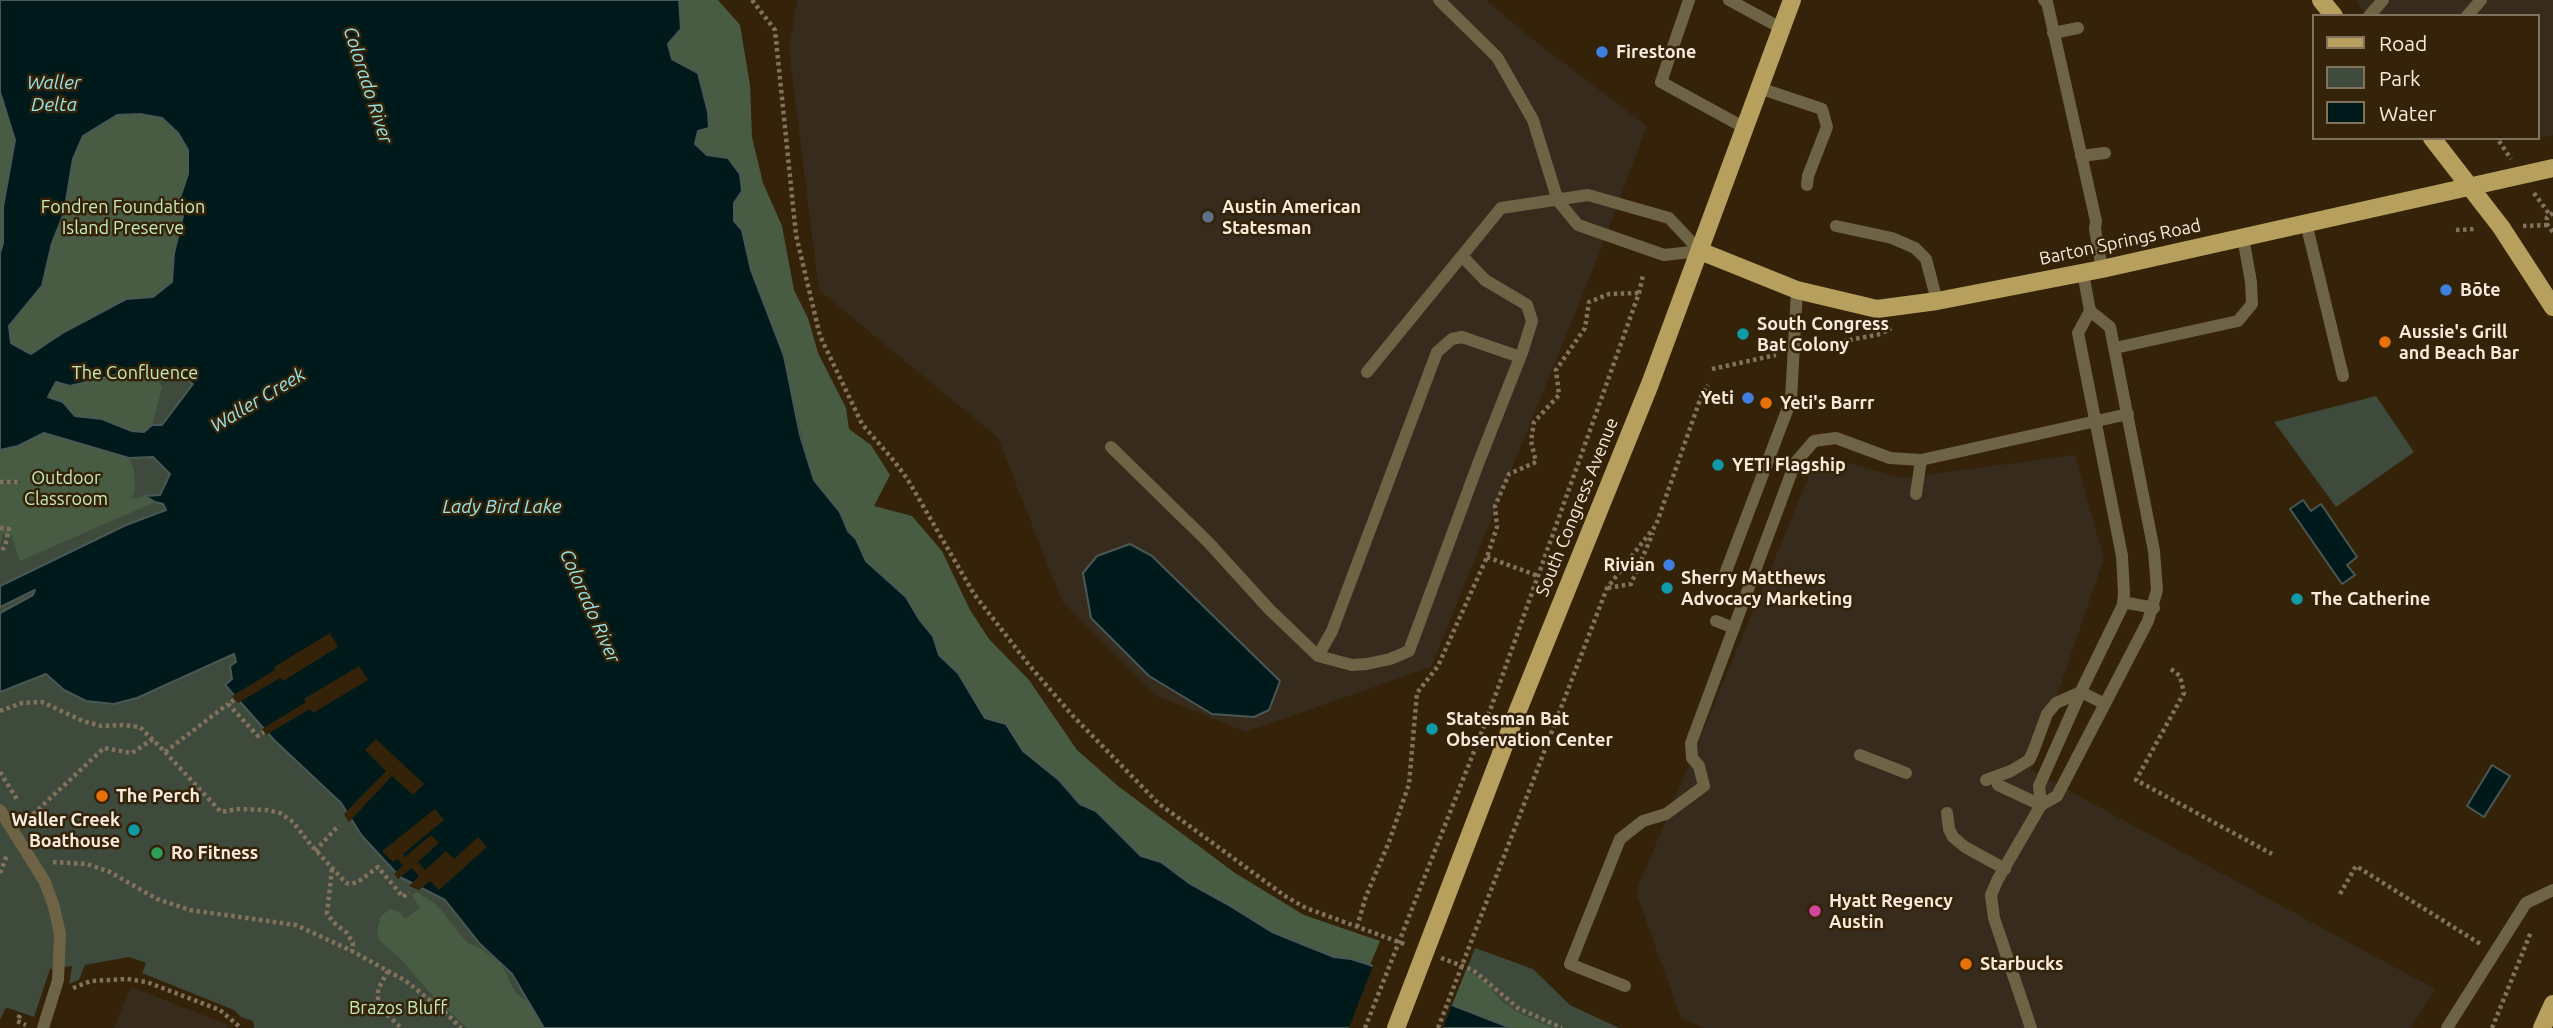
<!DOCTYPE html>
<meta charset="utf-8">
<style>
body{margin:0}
#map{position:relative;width:2553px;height:1028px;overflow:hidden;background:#342209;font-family:Ubuntu,sans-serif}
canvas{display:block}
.legend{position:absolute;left:2312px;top:14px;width:228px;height:126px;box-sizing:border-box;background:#342209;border:2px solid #82725d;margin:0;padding:9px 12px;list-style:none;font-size:21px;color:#f6eadb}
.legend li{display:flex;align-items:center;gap:14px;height:35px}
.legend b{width:35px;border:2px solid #82725d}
</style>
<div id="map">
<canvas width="2553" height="1028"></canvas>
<ul class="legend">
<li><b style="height:9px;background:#b7a05d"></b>Road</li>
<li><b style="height:19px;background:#3e4a3b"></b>Park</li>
<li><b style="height:19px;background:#001a1c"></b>Water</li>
</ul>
</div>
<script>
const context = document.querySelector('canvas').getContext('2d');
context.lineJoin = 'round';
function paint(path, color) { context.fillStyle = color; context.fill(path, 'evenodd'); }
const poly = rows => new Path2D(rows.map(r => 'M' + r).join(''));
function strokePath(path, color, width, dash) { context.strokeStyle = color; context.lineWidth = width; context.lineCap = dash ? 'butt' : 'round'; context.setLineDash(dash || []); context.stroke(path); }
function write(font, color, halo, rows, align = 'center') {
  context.font = font + ' Ubuntu,sans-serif'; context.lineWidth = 5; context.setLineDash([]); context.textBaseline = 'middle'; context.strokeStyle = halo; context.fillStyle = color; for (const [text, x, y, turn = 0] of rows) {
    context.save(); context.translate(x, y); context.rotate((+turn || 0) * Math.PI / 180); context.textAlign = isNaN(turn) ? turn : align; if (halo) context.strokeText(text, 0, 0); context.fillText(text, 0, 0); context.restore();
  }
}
const commercial = poly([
 [797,0,1486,0,1531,38,1647,126,1594,267,1431,667,1246,732,1154,695,1062,601,998,438,819,290,789,49],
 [2356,0,2553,0,2553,135,2537,138,2537,16,2368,16],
 [2075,455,2104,559,2031,770,2435,989,2411,1028,1703,1028,1681,1018,1636,892,1815,462,1824,456,1902,478],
 [131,987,226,1024,229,1028,114,1028]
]);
const green = poly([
 [0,24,296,426,180,509,22,594,35,589,43,672,64,690,86,701,114,704,138,698,234,654,236,662,232,679,226,685,341,803,362,836,400,877,445,900,480,944,512,974,544,1028,254,1028,253,1021,241,1017,234,1010,142,973,146,963,129,957,85,965,79,980,69,984,72,966,50,969,34,1017,8,1008,5,1009,0,1020],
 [2376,396,2414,452,2336,507,2274,422],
 [1475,948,1533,969,1570,1005,1619,1028,1498,1028,1452,1007]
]);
const forest = poly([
 [679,0,718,0,740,25,750,85,752,137,763,183,782,226,794,290,808,318,818,353,846,408,849,429,871,445,890,475,874,506,912,516,942,551,970,610,989,639,1029,680,1077,750,1118,786,1235,873,1304,915,1380,941,1370,965,1351,959,1334,957,1272,932,1227,904,1189,883,1161,862,1141,856,1096,811,1080,804,1059,780,1023,751,1006,724,985,718,958,673,938,655,933,635,919,619,906,597,866,561,856,539,848,531,840,512,814,480,806,457,784,356,751,270,742,230,734,221,728,158,707,155,695,144,698,131,709,128,708,112,698,73,672,59,668,43,681,29],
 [0,92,15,140,3,207,3,243,0,253],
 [140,114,162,118,178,133,188,150,188,174,180,198,183,216,174,253,172,282,153,297,126,299,64,332,31,354,11,343,9,326,42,286,52,243,64,213,73,159,83,136,117,115],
 [127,372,144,372,156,377,162,388,152,425,144,432,132,431,102,419,75,416,63,402,48,398,56,382,70,386],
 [44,433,129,458,134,469,135,491,131,499,145,496,155,502,20,561,11,534,3,534,0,546,0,483,21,483,20,481,0,481,0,450,18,446],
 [417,892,437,905,467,943,480,948,501,964,516,993,530,1004,544,1028,467,1028,432,995,399,957,379,940,377,930,381,916,390,909,399,912,405,919,420,907,412,896],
 [1466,970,1486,982,1501,1001,1521,1014,1553,1028,1511,1028,1452,1005]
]);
const water = poly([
 [0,0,679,0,681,29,668,44,672,59,698,73,708,112,709,128,698,131,695,144,707,155,728,158,740,174,742,191,734,203,734,221,742,230,751,270,784,356,800,435,814,480,840,512,848,531,856,539,866,561,906,597,919,619,933,636,939,655,958,673,985,718,1006,724,1023,751,1059,780,1080,804,1096,811,1141,856,1161,862,1189,883,1227,904,1272,932,1334,957,1351,959,1370,965,1452,1005,1511,1028,544,1028,512,974,480,944,445,900,400,877,362,836,341,803,274,740,225,685,232,679,230,666,236,662,234,654,137,698,114,704,86,701,64,690,46,674,0,692,0,613,33,595,35,590,0,607,0,586,126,525,166,510,163,504,155,502,145,496,160,495,170,474,153,457,129,458,44,433,18,446,0,450,0,253,3,243,3,207,15,140,0,92,0,0],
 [140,114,162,118,178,133,188,150,188,174,180,198,183,216,174,253,172,282,153,297,126,299,64,332,31,354,11,343,9,326,42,286,52,243,64,213,73,159,83,136,117,115,140,114],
 [127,372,144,372,156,377,181,376,193,384,162,425,152,425,144,432,132,431,102,419,75,416,63,402,48,397,56,382,70,386,127,372],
 [2303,500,2311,511,2321,504,2357,557,2347,565,2355,575,2342,584,2290,509,2303,500],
 [1130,544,1152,556,1280,681,1269,710,1254,717,1212,714,1149,676,1091,618,1083,573,1097,556,1130,544],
 [2492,765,2510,776,2484,817,2467,806,2492,765]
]);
const pier = poly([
 [330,633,338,647,283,681,280,678,238,703,232,696,275,670,274,667],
 [359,666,368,680,313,713,310,709,266,735,262,729,306,702,304,699],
 [376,739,424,784,413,795,392,776,349,822,344,814,386,771,365,750],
 [435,809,444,820,403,854,405,857,431,835,439,843,418,862,425,870,446,851,454,859,478,837,487,847,439,890,430,881,419,890,409,886,419,876,412,868,398,879,394,874,403,865,397,859,393,862,382,851],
 [1374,963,1453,1002,1443,1028,1349,1028]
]);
const path = poly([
 [752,0,775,30,796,235,820,336,862,424,894,461,908,480,974,594,1029,665,1072,715,1158,803,1285,896,1306,908,1407,945],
 [2499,141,2511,159],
 [2534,193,2550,215],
 [2553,213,2547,217,2546,223,2553,232],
 [2523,226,2547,225],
 [2456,230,2476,229],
 [1808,348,1881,334,1891,328],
 [1712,369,1776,355],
 [0,482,19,482],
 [0,528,9,529,5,546,0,553],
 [1487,557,1538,576],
 [1608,588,1631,584,1653,533],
 [2171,669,2180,676,2184,693,2136,780,2272,854],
 [234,700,228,704,258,736,264,732],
 [0,711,22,703,42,702,83,721,101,726,123,725,140,727,165,752,228,704],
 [165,752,221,812,238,809,267,810,280,813,293,822,311,845,346,883,352,884,359,881,378,867,403,897,409,892],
 [0,772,18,801],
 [28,819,104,748,132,753,153,739],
 [315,851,339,825],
 [53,862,87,864,110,872,157,899,190,910,296,925,352,951,406,981,447,1014,461,1028],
 [332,869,327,913,333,922,347,933,353,943,352,951],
 [0,873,7,855],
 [2340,894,2356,866,2482,945],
 [1357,927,1366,896,1389,842,1409,784,1417,693,1438,666,1487,557,1497,527,1495,506,1509,474,1536,462,1531,441,1534,422,1559,395,1556,370,1585,328,1589,302,1609,294,1639,293],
 [1441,958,1473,970,1518,1008,1562,1028],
 [388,971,378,989,378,1001,387,1014,401,1028],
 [73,988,91,981,127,979,147,982,220,1010,241,1028],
 [20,1015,17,1021,26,1025],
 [1365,1028,1488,716,1639,293,1643,275],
 [1438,1028,1607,588,1656,525,1701,397,1708,385],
 [2492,1028,2531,932]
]);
const service = poly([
 [1439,0,1497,57,1533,120,1558,201,1578,225,1664,255,1700,251],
 [1689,0,1661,82,1745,128],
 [1729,0,1781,28],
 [2044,0,2047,2,2096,221,2095,229,2102,269],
 [2369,16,2383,0],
 [2467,16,2481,0],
 [2053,33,2078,28],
 [1759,88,1822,109,1827,127,1808,176,1807,185],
 [2081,156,2105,153],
 [2306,223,2343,376],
 [1836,226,1892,238,1915,248,1926,259,1937,301],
 [1462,256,1485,280,1527,305,1532,321,1523,350,1478,464,1409,651,1390,659,1367,664,1352,665,1318,656,1332,631,1437,352,1452,339,1462,337,1520,357],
 [2115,348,2238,321,2252,304,2251,282,2243,237],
 [1367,372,1501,208,1588,195,1669,218,1700,251],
 [1111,447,1209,543,1269,609,1318,656],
 [1916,494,1921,460],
 [1725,574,1791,400,1797,290],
 [2123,602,2154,608],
 [1716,621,1734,628],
 [1860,755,1906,773],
 [1986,780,2011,771,2029,760,2033,752,2047,714,2056,703,2081,692,2105,704],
 [1998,785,2041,805],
 [2041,805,2039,786,2083,687,2123,605,2124,593,2122,556,2078,333,2090,311,2083,273],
 [0,810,45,882,54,907,60,934,58,980,43,1028],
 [1947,813,1949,829,1953,837,1965,847,2005,869],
 [1625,986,1570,964,1620,839,1643,821,1666,814,1704,786,1699,766,1692,758,1691,743,1795,463,1814,441,1836,438,1890,458,1921,460,2128,414],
 [2031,1028,1994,918,1991,895,1998,879,2041,805,2057,796,2148,621,2157,590,2154,551,2110,327,2090,311],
 [2447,1028,2526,903,2553,890]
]);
const primary = poly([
 [2321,0,2334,16],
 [2432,138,2501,227,2553,307],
 [1700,251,1797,290,1877,309,1937,301,2102,269,2553,168],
 [1396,1028,1512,725,1650,384,1792,0],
 [2542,1028,2553,1004]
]);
const markers = [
 [1602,52,7,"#3f7fe0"],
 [1208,217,7,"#5c6f8a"],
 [2446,290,7,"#3f7fe0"],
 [1743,334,7,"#0f9aa8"],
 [2385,342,7,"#e8710a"],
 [1748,398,7,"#3f7fe0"],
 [1766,403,7,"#e8710a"],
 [1718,465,7,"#0f9aa8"],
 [1669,565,7,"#3f7fe0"],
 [1667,588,7,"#0f9aa8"],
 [2297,599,7,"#0f9aa8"],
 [1432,729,7,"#0f9aa8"],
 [102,796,7,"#e8710a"],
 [134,830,7,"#0f9aa8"],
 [157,853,7,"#2e9e5b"],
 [1815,911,7,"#d1479c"],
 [1966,964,7,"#e8710a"]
];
const poiNames = [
 ["Firestone",1616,52],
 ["Austin American",1222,207],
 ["Statesman",1222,228],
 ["Bōte",2460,290],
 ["South Congress",1757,324],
 ["Bat Colony",1757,345],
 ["Aussie's Grill",2399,332],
 ["and Beach Bar",2399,353],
 ["Yeti",1734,398,"right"],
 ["Yeti's Barrr",1780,403],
 ["YETI Flagship",1732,465],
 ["Rivian",1655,565,"right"],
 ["Sherry Matthews",1681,578],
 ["Advocacy Marketing",1681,599],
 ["The Catherine",2311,599],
 ["Statesman Bat",1446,719],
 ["Observation Center",1446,740],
 ["The Perch",116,796],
 ["Waller Creek",120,820,"right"],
 ["Boathouse",120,841,"right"],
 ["Ro Fitness",171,853],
 ["Hyatt Regency",1829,901],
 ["Austin",1829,922],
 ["Starbucks",1980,964]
];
const parkNames = [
 ["Fondren Foundation",123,207],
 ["Island Preserve",123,228],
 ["The Confluence",135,373],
 ["Outdoor",66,478],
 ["Classroom",66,499],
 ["Brazos Bluff",398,1008]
];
const streetNames = [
 ["Barton Springs Road",2120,242,-12],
 ["South Congress Avenue",1577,507,-68]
];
const waterNames = [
 ["Waller",54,83],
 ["Delta",54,105],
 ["Colorado River",368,85,72],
 ["Waller Creek",258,400,-31],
 ["Lady Bird Lake",502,507],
 ["Colorado River",590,606,66]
];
paint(commercial, '#372b1d');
paint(green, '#3e4a3b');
paint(forest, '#485c43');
paint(water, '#001a1c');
strokePath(water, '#4a5855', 2);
paint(pier, '#342209');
strokePath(path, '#82725d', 4.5, [3.5, 3.5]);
strokePath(service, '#6e6344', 12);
strokePath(primary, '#b7a05d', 18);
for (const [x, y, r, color] of markers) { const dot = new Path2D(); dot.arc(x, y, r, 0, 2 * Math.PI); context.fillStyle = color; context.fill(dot); strokePath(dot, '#342209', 2.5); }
write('bold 18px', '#f6eadb', '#342209', poiNames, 'left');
write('18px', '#c4ebba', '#342209', parkNames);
write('18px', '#f6eadb', '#342209', streetNames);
write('italic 19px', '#96e4e8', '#342209', waterNames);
</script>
